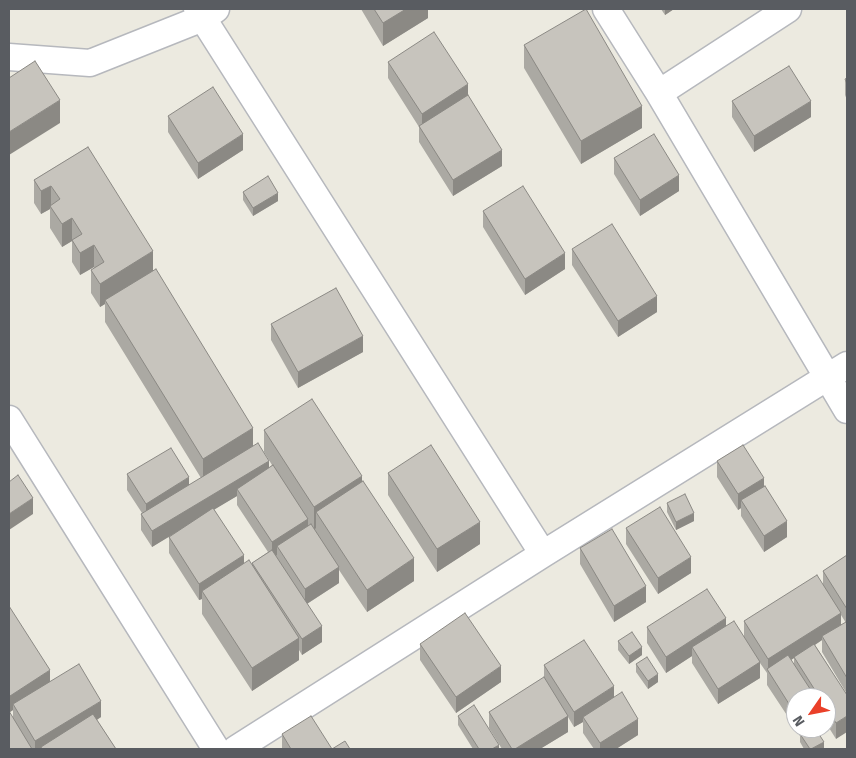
<!DOCTYPE html>
<style>
body{margin:0}
#map{position:relative;width:856px;height:758px;overflow:hidden;background:#eceae0;font-family:"Fira Sans",sans-serif}
canvas{display:block}
.frame{position:absolute;inset:0;border:10px solid #595c61;pointer-events:none}
.north{position:absolute;left:786px;top:688px;width:50px;height:50px;box-sizing:border-box;background:#fff;border:1px solid #bdbec0;border-radius:50%;rotate:237deg;font-size:14px;font-weight:700;line-height:20px;text-align:center;color:#595c61}
.north::after{content:'';display:block;margin:auto;width:18px;height:22px;background:#ea4029;clip-path:polygon(50% 0,100% 100%,50% 72%,0 100%)}
</style>
<div id="map">
<canvas width="856" height="758"></canvas>
<div class="frame"></div>
<div class="north">N</div>
</div>
<script>
const context = document.querySelector('canvas').getContext('2d');
context.lineJoin = 'round';
const poly = rows => new Path2D(rows.map(r => 'M' + r).join(''));
function strokePath(path, color, width, dash) { context.strokeStyle = color; context.lineWidth = width; context.lineCap = dash ? 'butt' : 'round'; context.setLineDash(dash || []); context.stroke(path); }
function paint(path, color) { context.fillStyle = color; context.fill(path, 'evenodd'); }
const street = poly([
 [197,9,543,554],
 [606,9,659,93,847,410],
 [9,57,90,63,203,18,216,9],
 [659,93,788,9],
 [9,419,216,749],
 [236,749,543,554,847,365]
]);
const wall = poly([
 [361,9,428,9,428,18,383,46],
 [661,9,674,9,665,15],
 [524,45,642,128,581,164,524,68],
 [388,62,468,96,502,166,453,196,419,142,419,127,388,78],
 [847,78,847,100,845,95,845,79],
 [732,101,811,117,754,152,732,117],
 [168,116,243,150,198,179,168,132],
 [88,147,153,271,253,446,269,468,272,465,264,452,264,430,362,481,414,581,367,612,339,570,339,583,307,604,322,642,302,655,299,650,299,660,252,691,202,614,202,599,199,600,169,553,169,537,177,531,152,547,141,530,141,514,142,513,127,490,127,474,189,485,201,478,105,322,105,304,100,307,91,293,91,270,94,268,94,267,80,275,72,262,72,241,62,247,50,228,50,209,41,214,34,203,34,180],
 [237,496,237,505,268,552,252,563,252,566,244,563,214,509],
 [614,158,679,191,640,216,614,174],
 [243,192,278,201,253,216,243,200],
 [483,211,565,269,525,295,483,227],
 [572,249,657,312,618,337,572,265],
 [271,324,363,352,298,388,271,340],
 [717,461,764,486,787,537,764,552,741,516,741,508,738,510,717,477],
 [388,473,480,544,437,572,388,495],
 [667,503,694,521,676,530,667,512],
 [626,528,691,573,658,594,626,544],
 [580,548,646,602,614,622,580,564],
 [847,555,847,694,822,652,822,640,815,645,847,695,836,739,826,723,826,698,796,698,796,728,815,728,824,749,804,749,800,742,800,735,767,685,767,673,760,663,760,678,718,704,692,663,692,656,666,673,647,643,647,627,744,636,744,621,823,584,823,571],
 [841,615,846,623,841,626],
 [794,658,794,665,791,660],
 [9,606,50,681,101,717,97,720,116,749,9,749,13,718,13,710,10,712,9,710],
 [618,641,642,655,629,664,618,650],
 [420,644,501,682,456,713,420,660],
 [636,664,658,682,648,689,636,672],
 [544,665,614,697,638,735,616,749,594,749,583,733,583,722,574,727,568,717,568,732,540,749,502,749,489,728,489,712,544,678],
 [458,716,499,749,473,749,458,725],
 [282,734,332,749,350,749,282,749]
]);
const shadedWall = poly([
 [406,9,428,9,428,18,383,46,383,23],
 [665,9,674,9,665,15],
 [468,84,468,100,422,130,422,114],
 [60,100,60,123,9,155,9,132],
 [811,101,811,117,754,152,754,136],
 [642,106,642,128,581,164,581,141],
 [243,134,243,150,198,179,198,163],
 [502,150,502,166,453,196,453,180],
 [679,175,679,191,640,216,640,200],
 [51,186,51,208,50,206,50,209,41,214,41,191],
 [278,193,278,201,253,216,253,208],
 [72,218,72,241,72,240,72,241,62,247,62,224],
 [94,245,94,267,80,275,80,253],
 [153,251,153,274,105,300,105,304,100,307,100,284],
 [565,253,565,269,525,295,525,279],
 [657,296,657,312,618,337,618,321],
 [363,336,363,352,298,388,298,372],
 [253,428,253,451,203,482,203,459],
 [269,461,269,477,237,489,237,496,152,547,152,531],
 [362,476,362,499,316,512,316,528,314,530,314,507],
 [189,477,189,493,146,520,146,504],
 [764,478,764,494,741,500,741,508,738,510,738,494],
 [33,498,33,514,9,530,9,514],
 [694,513,694,521,676,530,676,522],
 [308,519,308,535,277,546,277,555,272,558,272,542],
 [787,521,787,537,764,552,764,536],
 [480,522,480,544,437,572,437,549],
 [244,555,244,571,202,591,202,599,199,600,199,584],
 [691,557,691,573,658,594,658,578],
 [414,558,414,581,367,612,367,590],
 [339,567,339,583,305,605,305,589],
 [646,586,646,602,614,622,614,606],
 [841,613,841,629,822,636,822,640,795,658,794,657,794,658,770,674,768,670,768,659],
 [726,618,726,634,692,647,692,656,666,673,666,657],
 [322,626,322,642,302,655,302,639],
 [299,638,299,660,252,691,252,668],
 [642,647,642,655,629,664,629,656],
 [760,662,760,678,718,704,718,689],
 [501,666,501,682,456,713,456,697],
 [50,670,50,686,13,704,13,710,10,712,10,696],
 [658,674,658,682,648,689,648,681],
 [614,686,614,702,583,717,583,722,574,727,574,712],
 [101,701,101,717,48,749,41,747,41,749,35,749,35,741],
 [568,716,568,732,540,749,515,749],
 [847,716,847,732,836,739,836,723],
 [638,719,638,735,616,749,600,749,600,743],
 [799,728,811,728,800,734,799,736],
 [824,742,824,749,811,749],
 [499,745,499,749,492,749]
]);
const building = poly([
 [374,9,406,9,383,23,374,9],
 [586,9,642,106,581,141,524,45,586,9],
 [434,32,468,84,422,114,388,62,434,32],
 [35,61,60,100,9,132,9,78,35,61],
 [789,66,811,101,754,136,732,101,789,66],
 [847,78,847,84,845,79,847,78],
 [213,87,243,134,198,163,168,116,213,87],
 [468,95,502,150,453,180,419,126,468,95],
 [654,134,679,175,640,200,614,158,654,134],
 [88,147,153,251,100,284,91,270,104,262,94,245,80,253,72,240,82,234,72,218,62,224,50,206,60,199,51,186,41,191,34,180,88,147],
 [268,176,278,193,253,208,243,192,268,176],
 [523,186,565,253,525,279,483,211,523,186],
 [612,224,657,296,618,321,572,249,612,224],
 [156,269,253,428,203,459,105,300,156,269],
 [336,288,363,336,298,372,271,324,336,288],
 [312,399,362,476,314,507,264,430,312,399],
 [258,443,269,461,152,531,141,514,258,443],
 [431,445,480,522,437,549,388,473,431,445],
 [743,445,764,478,738,494,717,461,743,445],
 [171,448,189,477,146,504,127,474,171,448],
 [273,465,308,519,272,542,237,489,273,465],
 [18,475,33,498,9,514,9,482,18,475],
 [363,481,414,558,367,590,316,512,363,481],
 [765,486,787,521,764,536,741,500,765,486],
 [685,494,694,513,676,522,667,503,685,494],
 [660,507,691,557,658,578,626,528,660,507],
 [213,508,244,555,199,584,169,537,213,508],
 [311,524,339,567,305,589,277,546,311,524],
 [612,529,646,586,614,606,580,548,612,529],
 [272,550,322,626,302,639,252,563,272,550],
 [847,555,847,609,823,571,847,555],
 [249,560,299,638,252,668,202,591,249,560],
 [817,575,841,613,768,659,744,621,817,575],
 [707,589,726,618,666,657,647,627,707,589],
 [9,606,50,670,10,696,9,694,9,606],
 [465,613,501,666,456,697,420,644,465,613],
 [734,621,760,662,718,689,692,647,734,621],
 [846,622,847,624,847,678,822,636,846,622],
 [632,632,642,647,629,656,618,641,632,632],
 [584,640,614,686,574,712,544,665,584,640],
 [814,644,847,695,847,716,836,723,826,707,826,698,820,698,794,657,814,644],
 [788,655,816,698,796,698,796,715,767,669,788,655],
 [647,657,658,674,648,681,636,664,647,657],
 [79,664,101,701,35,741,13,704,79,664],
 [544,677,568,716,515,749,512,749,489,712,544,677],
 [622,692,638,719,600,743,583,717,622,692],
 [474,705,499,745,492,749,479,749,458,716,474,705],
 [9,711,32,749,9,749,9,711],
 [93,714,116,749,42,749,41,747,93,714],
 [311,716,332,749,345,741,350,749,291,749,282,734,311,716],
 [809,728,815,728,824,742,811,749,810,749,800,734,809,728]
]);
strokePath(street, '#b6b8bd', 29);
strokePath(street, '#fff', 26);
paint(wall, '#aba9a3');
paint(shadedWall, '#8b8984');
paint(building, '#c7c4bd');
strokePath(building, '#8b8984', 1);
</script>
